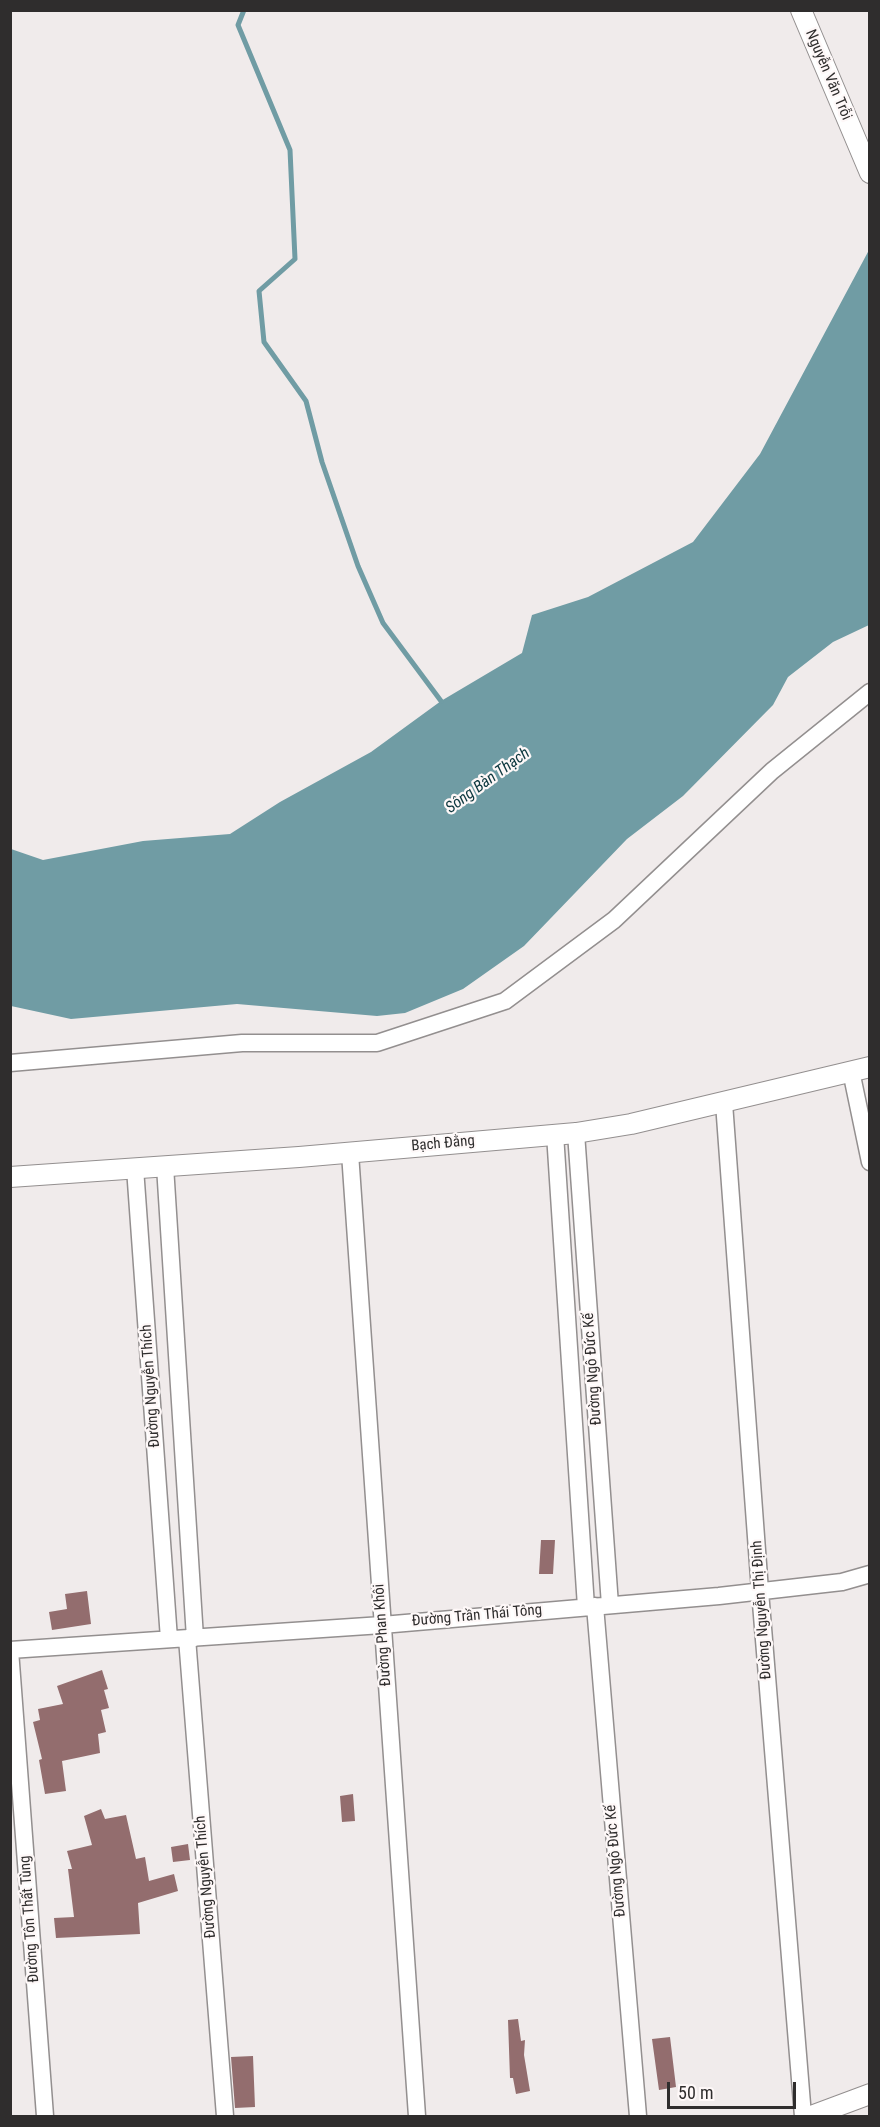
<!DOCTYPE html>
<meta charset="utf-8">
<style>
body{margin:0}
#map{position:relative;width:880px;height:2127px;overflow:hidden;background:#f0ebeb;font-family:"Roboto Condensed",sans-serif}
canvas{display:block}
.frame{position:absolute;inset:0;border:12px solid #2f2d2d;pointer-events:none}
.scale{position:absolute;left:667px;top:2082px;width:129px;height:27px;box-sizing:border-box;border:3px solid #2f2d2d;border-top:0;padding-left:8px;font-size:18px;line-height:21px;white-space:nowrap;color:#2f2d2d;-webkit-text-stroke:4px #fef8f8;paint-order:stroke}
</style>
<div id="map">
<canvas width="880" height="2127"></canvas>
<div class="frame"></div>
<div class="scale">50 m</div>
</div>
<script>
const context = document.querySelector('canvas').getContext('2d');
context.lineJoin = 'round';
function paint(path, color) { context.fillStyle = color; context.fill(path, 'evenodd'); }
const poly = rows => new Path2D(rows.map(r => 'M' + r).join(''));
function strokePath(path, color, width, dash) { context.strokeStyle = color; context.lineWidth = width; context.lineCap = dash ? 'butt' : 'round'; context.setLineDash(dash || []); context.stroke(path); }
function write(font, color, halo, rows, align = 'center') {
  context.font = font + ' "Roboto Condensed",sans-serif'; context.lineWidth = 4.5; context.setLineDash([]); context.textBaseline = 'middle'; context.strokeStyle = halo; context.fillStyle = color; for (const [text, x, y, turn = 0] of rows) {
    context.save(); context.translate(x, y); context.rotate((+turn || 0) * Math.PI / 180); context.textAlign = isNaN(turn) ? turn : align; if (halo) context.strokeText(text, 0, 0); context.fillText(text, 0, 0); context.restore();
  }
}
const water = poly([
 [869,250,869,625,833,642,788,677,773,705,683,796,627,839,524,946,463,989,405,1013,377,1016,237,1004,71,1019,11,1006,11,849,43,860,143,841,230,834,280,802,371,752,441,701,522,653,532,615,588,597,693,542,760,454]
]);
const stream = poly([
 [244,10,238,25,290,150,295,259,259,291,264,342,306,401,322,462,358,566,383,623,441,701]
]);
const building = poly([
 [541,1540,555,1540,553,1574,539,1574],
 [87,1591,91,1624,52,1630,49,1612,67,1609,65,1594],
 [102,1670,108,1689,104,1690,109,1708,101,1710,106,1732,98,1734,100,1753,62,1761,66,1791,45,1794,39,1760,42,1759,33,1722,40,1720,38,1709,63,1704,57,1686],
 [353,1794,355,1821,342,1822,340,1796],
 [101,1809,105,1819,126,1815,136,1859,145,1857,149,1881,174,1874,178,1891,138,1903,140,1934,56,1938,54,1918,74,1917,68,1869,72,1869,67,1851,92,1845,84,1816],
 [188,1844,190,1860,173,1862,171,1847],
 [518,2019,521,2041,525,2040,524,2055,530,2091,516,2094,513,2078,510,2078,508,2020],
 [670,2037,676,2087,659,2090,652,2039],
 [253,2056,255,2107,235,2108,231,2057]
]);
const minor = poly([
 [10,1063,242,1043,377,1043,505,1001,614,920,772,771,870,692],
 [851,1071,870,1162],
 [724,1103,760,1591,803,2116],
 [576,1133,610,1605],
 [555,1134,586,1607],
 [350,1153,417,2116],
 [165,1166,195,1638],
 [135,1168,169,1639],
 [595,1606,638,2116],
 [187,1638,225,2116],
 [45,2116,10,1650,382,1625,719,1596,842,1582,870,1574]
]);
const tertiary = poly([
 [801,10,870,173],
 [10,1177,299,1157,576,1133,631,1124,870,1067],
 [811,2116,870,2094]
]);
const streetNames = [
 ["Nguyễn Văn Trỗi",828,75,67],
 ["Bạch Đằng",443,1144,-5],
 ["Đường Ngô Đức Kế",593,1369,-94],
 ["Đường Nguyễn Thích",151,1386,-94],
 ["Đường Nguyễn Thị Định",762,1610,-94],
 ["Đường Trần Thái Tông",477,1616,-5],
 ["Đường Phan Khôi",383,1635,-94],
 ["Đường Ngô Đức Kế",616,1861,-95],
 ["Đường Nguyễn Thích",206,1877,-95],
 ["Đường Tôn Thất Tùng",30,1919,-94]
];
const waterNames = [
 ["Sông Bàn Thạch",488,781,-36]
];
paint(water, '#709ca4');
strokePath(stream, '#709ca4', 5);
paint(building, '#936d6e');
strokePath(minor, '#938f8f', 19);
strokePath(tertiary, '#938f8f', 22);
strokePath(minor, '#fff', 16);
strokePath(tertiary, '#fff', 20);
write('15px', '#2f2d2d', '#fef8f8', streetNames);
write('italic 16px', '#0d383f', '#fef8f8', waterNames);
</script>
